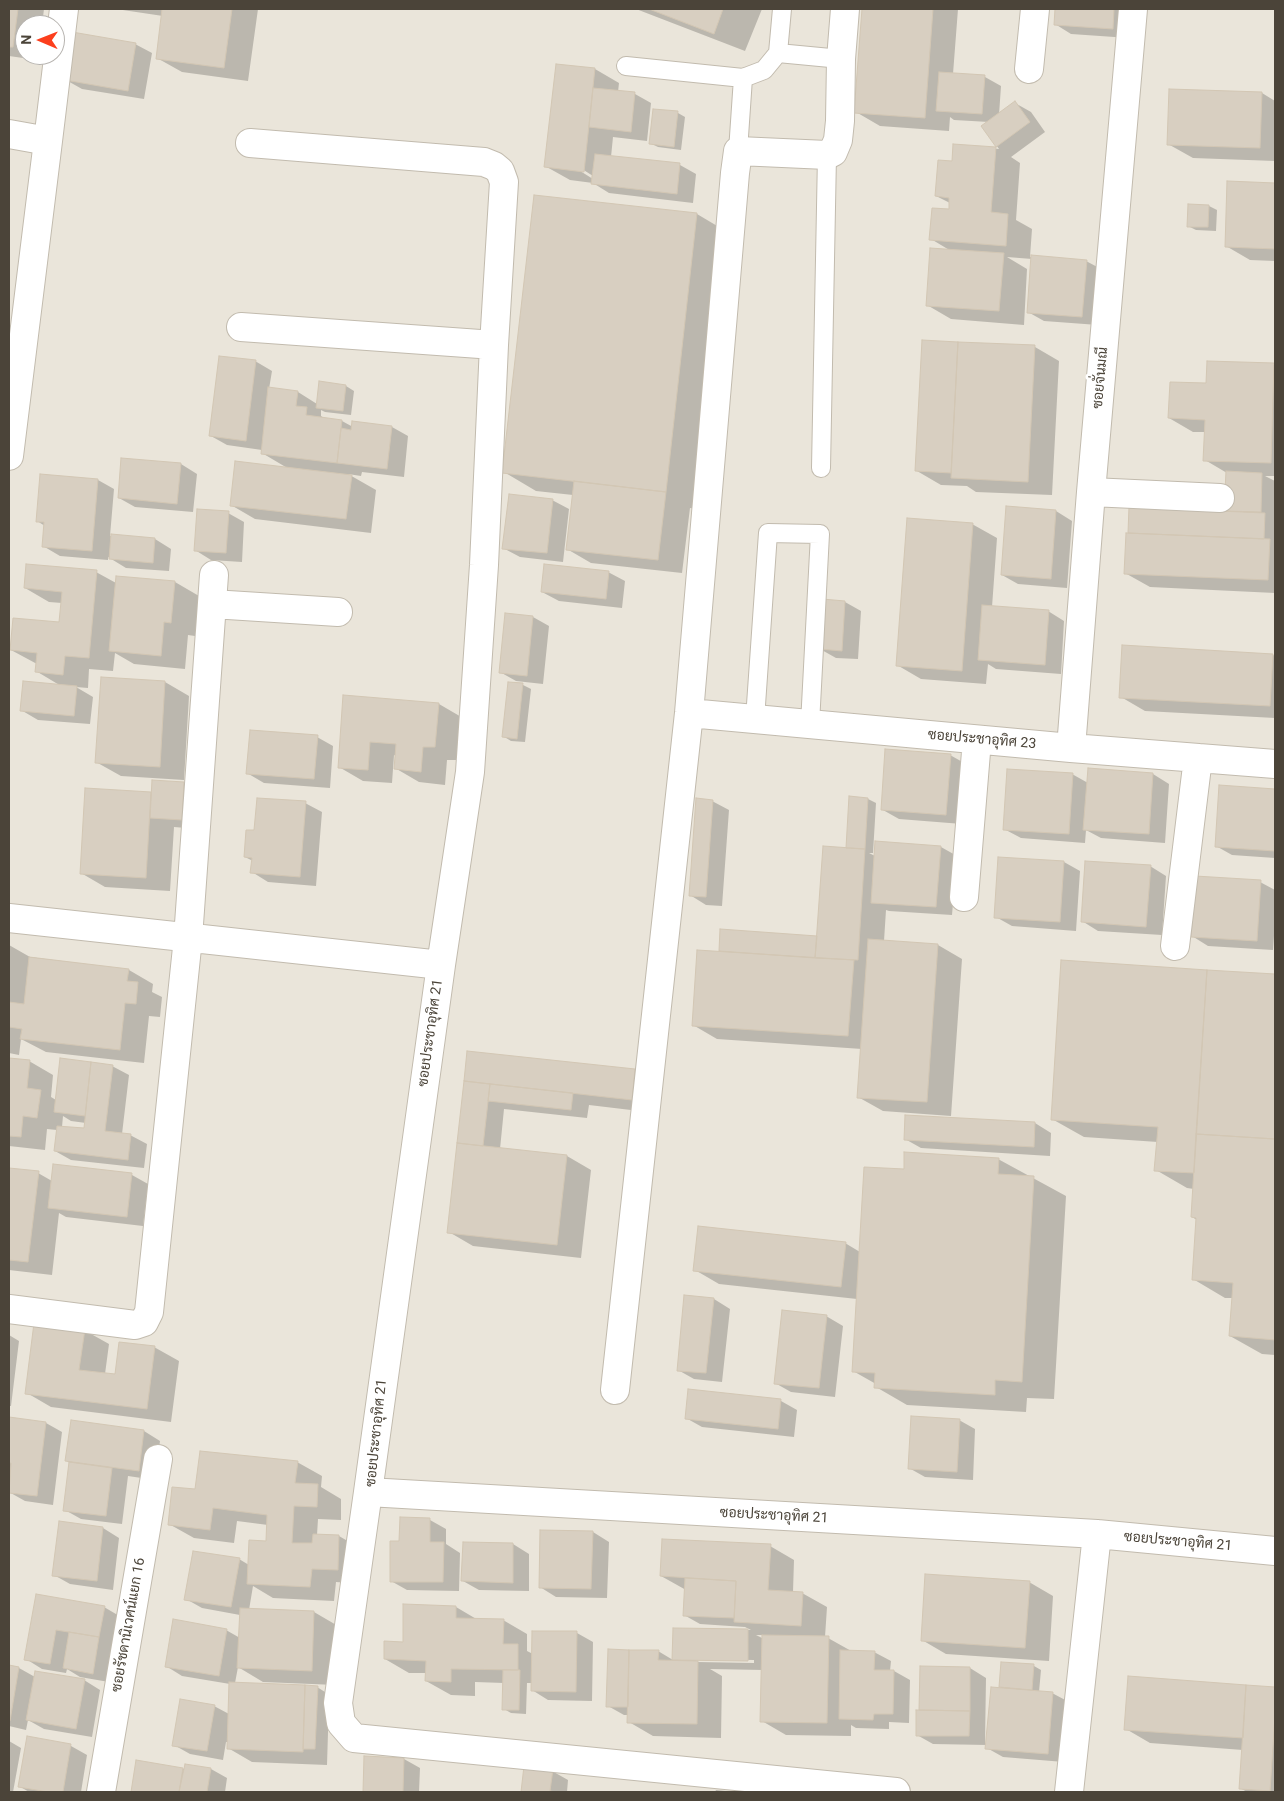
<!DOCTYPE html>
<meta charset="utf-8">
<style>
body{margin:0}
#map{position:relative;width:1284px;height:1801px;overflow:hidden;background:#f6f3ec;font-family:Roboto,sans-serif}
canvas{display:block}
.frame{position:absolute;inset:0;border:10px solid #4b4439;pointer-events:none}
.north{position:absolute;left:15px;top:15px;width:50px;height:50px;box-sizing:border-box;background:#fff;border:1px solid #b7b4b0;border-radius:50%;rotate:271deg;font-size:14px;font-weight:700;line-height:20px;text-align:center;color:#4b4439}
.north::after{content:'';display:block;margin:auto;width:18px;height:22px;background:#fc3f1d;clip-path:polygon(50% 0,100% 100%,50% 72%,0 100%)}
</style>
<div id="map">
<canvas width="1284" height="1801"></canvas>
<div class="frame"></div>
<div class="north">N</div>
</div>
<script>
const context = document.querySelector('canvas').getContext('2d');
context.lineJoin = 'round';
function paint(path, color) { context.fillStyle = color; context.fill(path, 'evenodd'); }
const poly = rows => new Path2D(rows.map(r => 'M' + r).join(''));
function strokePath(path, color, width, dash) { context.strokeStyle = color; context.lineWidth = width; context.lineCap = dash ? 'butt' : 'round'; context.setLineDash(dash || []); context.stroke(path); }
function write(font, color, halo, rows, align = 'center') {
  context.font = font + ' Roboto,Sarabun,sans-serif'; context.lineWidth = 5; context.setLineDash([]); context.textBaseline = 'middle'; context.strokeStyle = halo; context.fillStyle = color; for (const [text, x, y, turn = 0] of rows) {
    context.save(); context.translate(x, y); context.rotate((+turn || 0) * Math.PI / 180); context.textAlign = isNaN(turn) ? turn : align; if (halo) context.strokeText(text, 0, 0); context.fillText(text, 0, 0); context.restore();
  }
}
const residential = poly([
 [9,9,1275,9,1275,1792,9,1792],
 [25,25,55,25,55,55,25,55]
]);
const shadow = poly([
 [9,9,44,9,42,25,25,25,25,55,38,55,37,60,9,56],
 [116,9,258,9,248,81,182,72,157,58,163,16],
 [636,9,762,9,745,51],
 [863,9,958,9,953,74,985,77,1001,86,999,115,1015,103,1031,112,1045,132,1011,157,1020,163,1016,220,1032,229,1030,257,1086,261,1103,270,1098,325,1044,321,1028,312,1032,259,1007,257,1027,269,1024,325,951,319,927,305,951,251,931,239,950,210,950,203,936,196,953,162,954,145,999,149,983,127,989,122,954,120,950,117,949,131,880,126,856,112],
 [1056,9,1131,9,1129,38,1071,34,1055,24],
 [135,44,152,53,144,99,82,89,66,80],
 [557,65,595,69,619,83,618,92,635,94,651,103,647,141,613,137,611,157,680,165,696,174,693,203,609,193,593,183,570,180,545,166],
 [579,167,593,176,593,179,577,169],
 [1262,93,1275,101,1275,161,1193,158,1168,144],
 [678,113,685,117,681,150,658,147,650,143],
 [1228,182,1275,184,1275,261,1250,260,1226,246],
 [535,196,697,214,729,233,697,509,690,508,682,573,591,563,567,549,573,495,536,491,504,472],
 [1209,206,1217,210,1216,231,1196,230,1188,226],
 [923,341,1035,347,1059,361,1052,495,976,492,967,486,941,485,917,471],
 [255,361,272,371,269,389,298,392,317,404,346,386,354,391,351,415,325,412,321,410,321,416,325,419,342,421,353,427,392,427,408,436,404,477,362,472,361,476,348,474,376,490,371,533,255,519,231,505,289,469,262,453,262,450,227,445,211,436],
 [1208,362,1275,365,1275,476,1265,476,1275,481,1275,593,1150,587,1125,573,1133,535,1129,533,1225,512,1227,473,1205,460,1206,432,1193,432,1169,418,1207,384],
 [1139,533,1173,534,1139,535],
 [181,464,197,474,193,512,135,507,119,498],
 [41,475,98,480,114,489,110,536,155,539,171,549,169,571,126,568,108,557,108,560,60,556,43,546,45,526,37,521],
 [552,500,569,509,563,562,520,557,503,548],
 [1007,508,1056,511,1072,521,1067,588,1018,584,1002,575],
 [228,513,244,522,242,562,211,560,195,550],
 [972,524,997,538,992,607,1048,611,1064,621,1061,674,996,669,988,664,986,684,921,679,897,665],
 [96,572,116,583,175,582,199,596,195,636,188,635,185,669,134,664,115,653,113,671,89,669,88,688,76,687,93,697,90,724,38,720,21,710,61,686,36,671,37,664,11,650,60,624,62,603,49,602,25,588],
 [608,572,625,581,622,608,559,601,542,592],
 [845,602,861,611,858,659,836,658,820,649],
 [533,617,549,626,543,684,516,681,500,672],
 [1273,655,1275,656,1275,718,1145,711,1121,697],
 [165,682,189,696,184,780,121,776,96,762],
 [509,683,523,685,531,689,525,742,511,741,503,736],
 [344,696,439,704,463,718,459,760,447,760,445,785,419,782,395,768,396,756,394,755,392,783,363,781,339,767],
 [317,737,333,746,330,788,264,783,247,773],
 [950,755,966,764,962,824,899,819,883,810],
 [1072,774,1088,783,1153,774,1169,784,1165,843,1101,838,1086,830,1085,843,1021,838,1004,829],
 [184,783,200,793,198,829,174,827,170,891,105,887,81,873,151,793,152,794],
 [1220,787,1275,791,1275,858,1232,855,1216,846],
 [851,798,868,799,876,803,873,853,869,853,875,856,941,847,957,856,952,915,889,911,886,910,884,941,938,945,962,959,951,1116,883,1111,858,1097,862,1049,717,1039,693,1025,724,953,720,950,818,937,851,849],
 [712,801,729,810,722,906,706,905,690,895],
 [305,803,322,812,316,886,268,882,252,872,253,861,245,857,255,831],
 [1064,862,1080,871,1076,931,1012,926,996,917],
 [1150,866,1166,876,1162,935,1098,931,1082,921],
 [1260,882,1275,890,1275,937,1274,936,1273,950,1208,946,1192,936],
 [9,945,30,957,129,970,153,984,152,992,162,997,160,1017,149,1016,144,1063,46,1052,21,1039,19,1055,9,1053],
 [1063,961,1275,976,1275,1355,1262,1354,1230,1336,1233,1298,1225,1298,1193,1279,1197,1220,1192,1217,1194,1189,1187,1188,1156,1170,1158,1142,1084,1137,1052,1119],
 [468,1053,634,1071,659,1085,656,1113,589,1105,587,1118,504,1109,500,1149,567,1156,591,1170,581,1258,473,1246,449,1232],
 [9,1059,29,1061,53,1075,51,1097,56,1100,61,1060,112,1066,129,1075,122,1134,130,1135,147,1144,144,1168,71,1160,55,1151,57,1130,47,1129,45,1150,9,1146],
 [63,1116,71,1121,86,1123,85,1130,62,1127],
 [1035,1123,1051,1133,1050,1156,921,1148,905,1139],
 [998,1159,1066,1196,1054,1399,1027,1398,1026,1412,907,1405,876,1387,876,1384,853,1371,857,1299,719,1284,695,1270,845,1243,860,1252,905,1170],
 [9,1169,38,1173,52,1181,132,1175,148,1184,143,1226,66,1217,59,1213,52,1275,9,1270],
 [714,1299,730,1309,722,1382,694,1379,678,1370],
 [826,1316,843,1326,835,1397,791,1392,775,1383],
 [84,1330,109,1344,105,1374,116,1376,154,1347,179,1361,171,1422,51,1407,27,1393],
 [9,1335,19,1341,11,1406,9,1406],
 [781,1401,797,1410,794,1437,702,1427,686,1418],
 [9,1418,46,1423,62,1432,53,1505,25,1501,9,1492,11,1470,9,1469],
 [959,1420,975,1429,973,1480,925,1477,909,1468],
 [144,1431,160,1441,155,1480,128,1476,122,1524,81,1519,65,1510,70,1463,67,1461],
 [297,1462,322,1476,321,1487,341,1499,341,1520,318,1519,317,1535,339,1536,363,1550,362,1584,336,1582,334,1601,273,1598,253,1586,249,1610,314,1612,338,1626,336,1685,263,1682,238,1667,235,1683,317,1687,325,1692,325,1698,329,1700,327,1765,252,1762,228,1748,228,1742,226,1742,223,1760,190,1754,174,1745,214,1706,229,1714,230,1684,182,1676,166,1666,226,1630,240,1638,240,1615,202,1608,186,1599,239,1559,249,1565,267,1542,268,1525,237,1521,234,1543,194,1538,169,1524,196,1491],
 [430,1520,446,1529,446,1544,460,1553,459,1591,407,1590,391,1581,400,1543],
 [60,1523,103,1528,119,1538,113,1590,70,1584,54,1575],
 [593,1532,609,1542,607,1598,556,1597,540,1587],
 [464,1543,513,1544,529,1554,529,1591,479,1590,463,1581],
 [770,1546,794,1560,793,1592,802,1593,827,1607,825,1637,828,1638,853,1652,874,1652,891,1661,890,1671,894,1671,910,1680,909,1723,889,1722,889,1729,856,1728,851,1725,851,1736,786,1735,762,1721,763,1670,710,1669,722,1676,721,1738,653,1736,629,1722,629,1715,624,1715,608,1706,658,1651,673,1660,674,1629,751,1630,745,1627,700,1624,684,1615,686,1590,661,1576],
 [756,1635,764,1635,764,1639],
 [695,1659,754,1660,754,1663,697,1662],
 [1029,1582,1053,1596,1049,1661,946,1654,922,1640],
 [37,1595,104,1607,121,1617,109,1682,80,1677,67,1669,66,1673,42,1669,26,1659],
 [456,1607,478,1620,503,1620,527,1634,527,1651,533,1654,577,1633,593,1642,592,1701,548,1700,532,1690,532,1683,527,1683,526,1714,511,1713,504,1709,504,1683,475,1682,475,1696,451,1695,426,1681,427,1673,409,1673,385,1659,404,1643],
 [9,1666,19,1668,35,1677,84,1680,100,1690,92,1737,44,1729,28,1720,26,1730,9,1726],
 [1034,1666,1041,1670,1039,1692,1052,1693,1069,1702,1064,1762,1003,1757,987,1748,987,1745,933,1744,917,1735,920,1711,921,1668,970,1668,986,1678,985,1743,987,1743,1002,1689,1000,1687],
 [1130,1678,1275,1688,1275,1792,1247,1792,1240,1788,1243,1750,1150,1743,1126,1729],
 [28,1738,71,1746,87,1755,81,1792,29,1792,19,1786],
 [9,1741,21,1748,13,1792,9,1792],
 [365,1758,404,1759,420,1768,419,1792,364,1792],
 [137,1762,184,1769,211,1769,227,1778,225,1792,132,1792],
 [525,1767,552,1771,568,1780,567,1792,522,1792],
 [716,1790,736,1792,715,1792]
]);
const building = poly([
 [9,9,18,9,13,47,9,47,9,9],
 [162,9,232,9,224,68,156,59,162,9],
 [649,9,723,9,714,34,649,9],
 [862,9,933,9,925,118,854,113,862,9],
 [1055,9,1114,9,1113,29,1054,25,1055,9],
 [72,32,136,43,128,91,65,80,72,32],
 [556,64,595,68,584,172,544,167,556,64],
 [939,72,985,75,982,114,936,111,939,72],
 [593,88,635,92,631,132,589,127,593,88],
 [1169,89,1262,92,1260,148,1167,145,1169,89],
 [1015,101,1030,122,996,147,981,126,1015,101],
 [653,109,678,111,674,147,649,144,653,109],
 [953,144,996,147,991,212,1008,214,1006,246,929,240,932,208,949,209,949,198,935,196,938,160,952,161,953,144],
 [595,154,680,163,677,194,591,184,595,154],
 [1227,181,1275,183,1275,249,1225,247,1227,181],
 [534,195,697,213,666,492,502,473,534,195],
 [1188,204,1209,205,1208,227,1187,227,1188,204],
 [930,248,1004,253,999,311,926,306,930,248],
 [1031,255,1087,260,1082,317,1027,313,1031,255],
 [922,340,958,342,951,473,915,471,922,340],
 [958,342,1035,345,1028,482,951,478,958,342],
 [219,356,256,360,246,441,209,436,219,356],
 [1207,361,1274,363,1271,463,1203,461,1205,420,1168,418,1170,382,1206,383,1207,361],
 [319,381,346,385,343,411,316,408,319,381],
 [268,387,298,391,296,406,307,407,306,415,342,420,337,463,261,454,268,387],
 [352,421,392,426,387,469,337,463,341,428,351,430,352,421],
 [121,458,181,463,177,504,118,498,121,458],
 [235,461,352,475,346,519,230,506,235,461],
 [1226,471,1262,473,1261,512,1224,511,1226,471],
 [40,474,98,479,92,551,42,547,44,522,36,522,40,474],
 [574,481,666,492,658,560,566,550,574,481],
 [509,494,553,499,547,553,502,549,509,494],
 [1006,506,1056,510,1051,579,1001,575,1006,506],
 [1129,507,1265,513,1264,539,1128,533,1129,507],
 [197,509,229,511,226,553,194,551,197,509],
 [907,518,973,523,962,671,896,666,907,518],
 [1126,533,1270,539,1268,580,1124,574,1126,533],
 [111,534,155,538,153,563,109,559,111,534],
 [26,564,97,570,89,658,65,656,63,675,35,672,37,653,10,650,13,618,59,622,62,592,24,588,26,564],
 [544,564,609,571,606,599,541,592,544,564],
 [116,576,175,581,171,623,164,622,161,656,109,651,116,576],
 [822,599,845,601,842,651,819,649,822,599],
 [982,605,1049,610,1045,665,978,660,982,605],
 [505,613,533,616,527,676,499,673,505,613],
 [1122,645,1273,654,1270,706,1119,698,1122,645],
 [101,677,165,681,160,767,95,763,101,677],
 [23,681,77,686,74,716,20,711,23,681],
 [508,682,523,683,517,739,502,737,508,682],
 [343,695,439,703,435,747,423,747,421,772,394,769,396,744,370,742,368,770,338,768,343,695],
 [250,730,318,735,314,779,246,774,250,730],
 [885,749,951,754,946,815,881,810,885,749],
 [1088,768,1153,773,1149,834,1083,830,1088,768],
 [1007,769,1073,773,1069,834,1003,830,1007,769],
 [152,780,184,782,182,820,150,818,152,780],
 [1219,785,1275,789,1275,851,1215,847,1219,785],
 [85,788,151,792,146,878,80,874,85,788],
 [849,796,868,798,865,849,846,848,849,796],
 [257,798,306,801,300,877,250,873,252,858,244,857,246,830,254,830,257,798],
 [696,798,713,800,706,897,689,896,696,798],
 [875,841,941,846,936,907,871,903,875,841],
 [823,846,865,849,858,960,815,958,823,846],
 [998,857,1064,861,1060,922,994,918,998,857],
 [1085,861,1151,865,1146,927,1081,922,1085,861],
 [1195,876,1261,880,1257,941,1191,937,1195,876],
 [720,929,817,936,815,958,719,951,720,929],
 [868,939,938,944,927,1102,857,1098,868,939],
 [697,950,854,960,848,1036,692,1026,697,950],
 [29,957,129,969,127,981,138,982,136,1004,125,1003,120,1050,20,1039,22,1029,9,1027,9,1002,24,1004,29,957],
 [1061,960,1207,970,1194,1173,1154,1171,1158,1127,1051,1120,1061,960],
 [1207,970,1275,974,1275,1139,1196,1134,1207,970],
 [467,1051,635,1069,632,1100,464,1081,467,1051],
 [9,1058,30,1060,27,1088,41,1090,37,1118,23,1116,21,1137,9,1136,9,1058],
 [60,1058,91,1062,85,1116,54,1112,60,1058],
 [91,1062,113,1065,105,1131,131,1134,128,1160,54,1151,57,1126,84,1128,91,1062],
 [464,1081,490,1084,483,1146,457,1143,464,1081],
 [490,1084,573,1093,571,1110,488,1101,490,1084],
 [905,1115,1035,1122,1034,1147,904,1140,905,1115],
 [1196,1134,1275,1139,1275,1340,1229,1336,1233,1283,1192,1280,1196,1218,1191,1217,1196,1134],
 [457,1143,567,1155,557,1245,447,1233,457,1143],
 [904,1152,999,1158,998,1174,1034,1176,1022,1382,995,1380,995,1395,874,1388,875,1373,852,1372,864,1167,904,1169,904,1152],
 [53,1164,132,1173,127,1217,48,1208,53,1164],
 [9,1168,39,1171,28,1262,9,1260,9,1168],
 [698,1226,846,1242,841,1287,693,1271,698,1226],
 [684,1295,714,1298,706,1373,677,1371,684,1295],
 [782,1310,827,1315,819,1388,774,1384,782,1310],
 [34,1323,85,1329,79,1370,115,1374,119,1342,155,1346,147,1409,25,1394,34,1323],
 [688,1389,781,1399,778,1429,685,1419,688,1389],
 [911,1416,960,1419,957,1472,908,1469,911,1416],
 [9,1417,46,1422,37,1496,9,1493,11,1463,9,1463,9,1417],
 [71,1420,144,1430,139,1471,65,1461,71,1420],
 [200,1451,298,1461,295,1483,318,1484,317,1507,294,1506,292,1543,312,1543,313,1534,339,1535,338,1570,312,1569,310,1587,247,1584,249,1540,266,1541,267,1515,213,1508,210,1530,168,1525,172,1487,195,1489,200,1451],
 [69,1462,112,1468,106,1516,63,1511,69,1462],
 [400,1517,430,1518,430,1542,444,1542,443,1582,390,1582,390,1541,399,1541,400,1517],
 [59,1521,103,1527,97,1581,52,1576,59,1521],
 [540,1530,593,1531,591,1589,539,1588,540,1530],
 [662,1539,771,1544,768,1590,803,1592,801,1626,734,1622,736,1581,660,1576,662,1539],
 [463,1542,513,1543,513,1583,461,1581,463,1542],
 [193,1551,240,1558,231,1607,184,1600,193,1551],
 [925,1574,1030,1581,1025,1648,921,1641,925,1574],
 [685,1578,736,1581,734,1618,683,1616,685,1578],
 [36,1594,105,1606,99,1637,56,1630,50,1664,24,1660,36,1594],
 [403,1604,456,1606,456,1618,504,1619,503,1644,518,1644,518,1670,451,1669,451,1682,425,1681,426,1661,384,1659,384,1641,403,1642,403,1604],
 [240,1608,314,1611,312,1671,237,1668,240,1608],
 [173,1619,227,1629,219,1676,165,1667,173,1619],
 [673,1628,748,1629,748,1661,672,1660,673,1628],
 [532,1631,577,1631,576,1692,531,1691,532,1631],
 [69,1632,99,1637,93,1674,63,1668,69,1632],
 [762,1635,829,1636,827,1723,760,1722,762,1635],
 [608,1649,629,1650,628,1707,606,1707,608,1649],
 [629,1650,659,1650,658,1660,698,1661,697,1724,627,1723,629,1650],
 [840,1650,875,1651,874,1670,894,1670,893,1714,874,1714,873,1720,839,1719,840,1650],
 [1001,1662,1034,1664,1032,1690,999,1687,1001,1662],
 [9,1665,19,1667,10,1721,9,1721,9,1665],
 [920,1666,970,1667,970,1711,919,1710,920,1666],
 [503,1670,520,1670,519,1710,502,1710,503,1670],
 [35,1671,85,1679,76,1729,26,1720,35,1671],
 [1128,1676,1246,1685,1243,1738,1124,1730,1128,1676],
 [229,1682,305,1685,303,1752,227,1749,229,1682],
 [305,1685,318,1686,315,1749,303,1749,305,1685],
 [1246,1685,1275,1687,1275,1716,1270,1791,1239,1789,1246,1685],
 [991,1687,1053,1692,1048,1754,985,1749,991,1687],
 [180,1699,215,1705,207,1751,172,1746,180,1699],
 [916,1710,970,1711,969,1736,916,1736,916,1710],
 [27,1736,71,1744,63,1792,48,1792,18,1787,27,1736],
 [364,1756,404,1758,403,1792,363,1792,364,1756],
 [136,1760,183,1768,179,1792,131,1792,136,1760],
 [185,1764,211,1768,207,1792,179,1792,185,1764],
 [524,1766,553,1769,550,1791,556,1792,521,1792,524,1766]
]);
const lane = poly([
 [782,9,778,53,841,59],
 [626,66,743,78,764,70,778,53],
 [738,151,743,78],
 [821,468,827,155],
 [755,719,768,533,820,534,810,724]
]);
const street = poly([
 [1029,69,1035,9],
 [9,134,48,141,9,456],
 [48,141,64,9],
 [250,143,484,162,494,166,500,171,504,182,494,345,484,565,470,772,441,965],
 [241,327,494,345],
 [1091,492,1220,498],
 [212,604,338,612],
 [689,713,1071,748,1275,764],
 [1071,748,1091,492,1133,9],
 [964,897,977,740],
 [9,918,441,965,368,1492,1097,1534,1275,1551],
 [1175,946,1198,758],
 [9,1309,135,1325,144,1322,149,1312,188,938,214,575],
 [615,1390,689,713,735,173,738,151,827,155,833,152,838,140,840,121,841,59,845,9],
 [368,1492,338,1703,341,1723,354,1738,896,1792],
 [101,1792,158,1459],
 [1069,1792,1097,1534]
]);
const streetNames = [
 ["ซอยจั่นมณี",1101,378,-85],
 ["ซอยประชาอุทิศ 23",982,740,5],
 ["ซอยประชาอุทิศ 21",431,1033,-82],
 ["ซอยประชาอุทิศ 21",377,1433,-84],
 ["ซอยประชาอุทิศ 21",774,1516,3],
 ["ซอยประชาอุทิศ 21",1178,1542,5],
 ["ซอยรัชดานิเวศน์แยก 16",129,1625,-80]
];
paint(residential, '#eae5da');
paint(shadow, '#0003');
paint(building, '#d8cfc1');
strokePath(building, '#d3c7b4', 1);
strokePath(lane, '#c2bbae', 20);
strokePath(street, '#c2bbae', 30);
strokePath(lane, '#fff', 18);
strokePath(street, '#fff', 28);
write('14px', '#4b4439', '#fff', streetNames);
</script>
